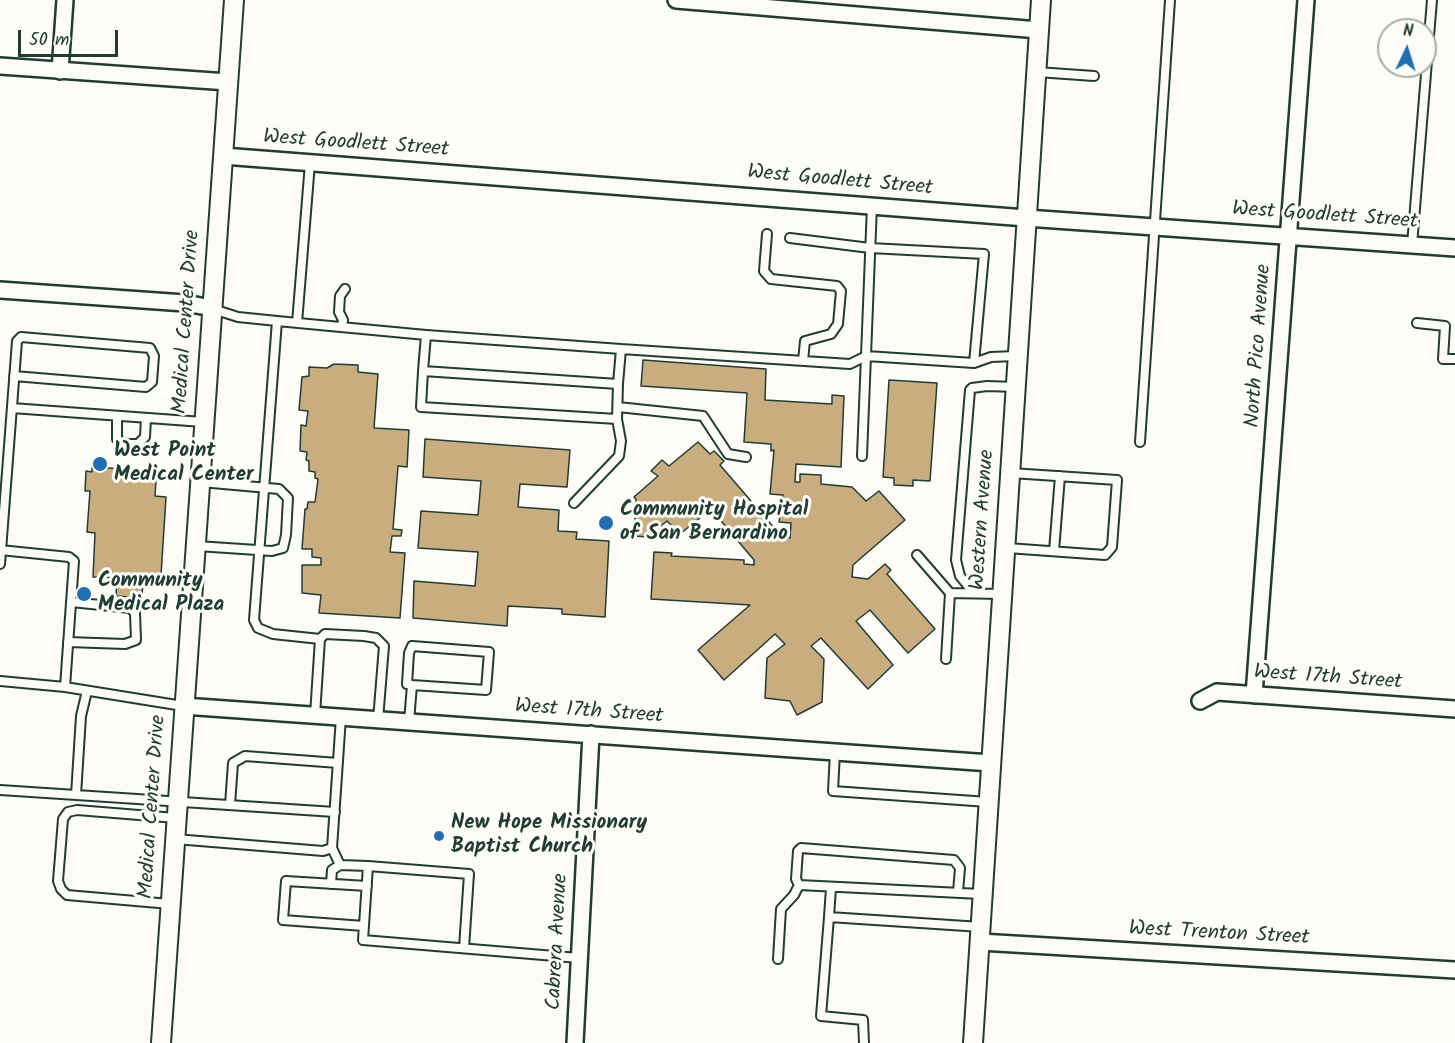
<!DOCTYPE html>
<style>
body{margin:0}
#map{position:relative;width:1455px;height:1043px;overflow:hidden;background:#fdfcf7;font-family:Kalam,sans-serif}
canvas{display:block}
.north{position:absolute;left:1377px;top:18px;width:60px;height:60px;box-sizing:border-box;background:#fdfcf7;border:2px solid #a4b0a9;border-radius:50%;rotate:4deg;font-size:16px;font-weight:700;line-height:24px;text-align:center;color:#1f3d34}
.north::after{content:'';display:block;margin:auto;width:21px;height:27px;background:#1f6fb2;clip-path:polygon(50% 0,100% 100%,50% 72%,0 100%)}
.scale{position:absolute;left:18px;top:30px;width:100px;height:27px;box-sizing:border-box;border:3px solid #1f3d34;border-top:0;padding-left:8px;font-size:18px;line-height:21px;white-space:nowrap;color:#1f3d34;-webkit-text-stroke:4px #fdfcf7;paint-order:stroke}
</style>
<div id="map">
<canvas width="1455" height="1043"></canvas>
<div class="north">N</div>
<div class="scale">50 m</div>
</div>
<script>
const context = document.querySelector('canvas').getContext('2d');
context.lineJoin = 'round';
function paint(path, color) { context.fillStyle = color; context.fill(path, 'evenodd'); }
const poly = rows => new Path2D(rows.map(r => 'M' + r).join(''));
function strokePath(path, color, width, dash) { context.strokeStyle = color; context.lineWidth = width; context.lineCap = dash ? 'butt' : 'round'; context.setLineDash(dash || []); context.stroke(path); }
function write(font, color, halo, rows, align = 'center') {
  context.font = font + ' Kalam,sans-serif'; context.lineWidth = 6; context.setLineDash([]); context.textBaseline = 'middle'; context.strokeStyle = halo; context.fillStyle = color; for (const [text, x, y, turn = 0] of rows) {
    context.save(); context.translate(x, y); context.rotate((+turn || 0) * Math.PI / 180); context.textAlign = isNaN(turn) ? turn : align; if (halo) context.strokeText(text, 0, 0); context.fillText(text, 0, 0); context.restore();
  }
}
const building = poly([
 [643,360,766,369,765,400,832,404,832,395,844,396,841,467,796,464,795,482,800,482,800,474,821,475,821,484,852,487,866,501,879,491,905,520,853,565,852,577,868,579,885,564,891,570,887,574,935,629,908,653,870,610,856,621,893,665,868,689,821,638,811,646,824,659,822,702,797,715,790,701,765,698,767,658,785,644,775,634,724,680,698,650,750,605,651,599,654,552,672,553,671,556,744,560,744,564,754,565,754,560,711,509,680,534,667,521,662,525,661,538,634,536,636,499,634,497,658,476,651,471,662,460,669,466,698,442,710,454,714,451,724,461,720,465,782,537,790,538,791,523,779,522,783,495,770,494,774,450,771,451,771,444,744,442,747,393,641,386,643,360],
 [334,364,358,365,358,372,378,374,374,428,409,430,407,467,398,466,393,529,402,530,401,536,392,536,390,552,405,553,400,618,319,613,321,595,302,593,302,565,321,565,321,558,312,557,312,549,302,549,305,509,307,509,308,502,315,502,318,479,315,478,315,472,309,471,309,461,306,460,307,452,300,451,301,425,306,426,308,411,299,410,302,377,309,376,309,367,327,368,334,364],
 [889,380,937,383,930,481,913,480,913,486,894,485,894,478,883,477,889,380],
 [425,439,570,450,567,487,520,484,518,507,559,510,558,531,577,532,576,539,609,541,605,617,562,614,562,609,508,606,507,626,413,618,414,581,475,586,478,552,418,548,421,511,478,515,481,481,423,477,425,439],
 [92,467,142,470,142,480,156,481,155,496,166,497,161,575,154,575,154,580,143,579,142,598,116,596,117,578,93,577,95,533,87,532,90,491,85,491,86,471,92,472,92,467]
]);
const service = poly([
 [1037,72,1094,76],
 [767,234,764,271,771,279,837,286,841,291,838,324,831,334,805,341,803,361],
 [790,238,870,248,984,254,974,363],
 [1412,245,1432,0],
 [213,309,238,317,277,321,426,335,621,349,618,384,423,371,426,335],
 [277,321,254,620,258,628,273,634,320,639],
 [297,323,310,163],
 [1417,323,1445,326,1443,359,1455,359],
 [342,327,343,320,339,312,340,296,345,289],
 [621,349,850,364,866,356,974,363,991,357,1016,356],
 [423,371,421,407,617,419,618,384],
 [618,407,703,416,728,454,746,457],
 [12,408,203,422],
 [117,416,117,439,122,443,128,444,138,444,145,437,146,418],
 [1140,442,1170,0],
 [862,456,872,205],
 [574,503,619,456,621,441,617,419],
 [197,546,272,551,283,548,286,535,288,498,279,489,201,482],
 [1007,548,1105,555,1112,547,1117,480,1011,473],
 [0,550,69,557,74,561,65,687],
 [1054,551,1060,476],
 [917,555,950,593],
 [0,564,17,341,21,337,150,348,154,356,152,382,146,387,14,376],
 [979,593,969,587,960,576,956,560,970,390,972,388,987,386,1015,387],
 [68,642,125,644,136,640,135,613,130,608,71,602],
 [946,659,950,593,1001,594],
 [0,681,65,687,183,706],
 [315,715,320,639,325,634,364,636,376,638,384,646,378,720],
 [409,722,412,685,407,684,409,653,412,646,489,652,486,690,412,685],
 [835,752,833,791,988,802],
 [0,790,335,812],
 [76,795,81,716,87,691],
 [230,805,233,763,245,756,338,763],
 [175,839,323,851,332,848,341,717],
 [332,848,340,865,368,866],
 [331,884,332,870,340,865],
 [799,885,981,894],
 [170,904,67,895,61,889,58,881,63,819,68,812,77,810,176,818],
 [829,917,831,888],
 [364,926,283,920,286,881,367,886],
 [464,948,469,874,368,866,363,940,579,958],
 [778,959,781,909,794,895,799,885,796,879,798,851,801,848,954,860,960,868,958,892],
 [864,1043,863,1020,821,1016,829,917,981,927]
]);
const minor = poly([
 [676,0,1039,30],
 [0,66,228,82],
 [60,71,65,0],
 [223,156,1026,218,1455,248],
 [0,290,185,303,212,308],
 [1254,695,1306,0],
 [1200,701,1217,692,1455,709],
 [183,706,991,763],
 [980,942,1455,970],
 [575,1043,591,734]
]);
const tertiary = poly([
 [161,1043,234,0],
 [973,1043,1041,0]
]);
const markers = [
 [100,464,8,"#1f6fb2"],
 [606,523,8,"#1f6fb2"],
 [84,594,8,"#1f6fb2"],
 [439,836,6,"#1f6fb2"]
];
const streetNames = [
 ["West Goodlett Street",356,145,4],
 ["West Goodlett Street",840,182,5],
 ["West Goodlett Street",1325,217,4],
 ["Medical Center Drive",188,322,-86],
 ["North Pico Avenue",1260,346,-86],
 ["Western Avenue",984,520,-86],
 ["West 17th Street",1328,679,4],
 ["West 17th Street",589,713,4],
 ["Medical Center Drive",154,807,-86],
 ["West Trenton Street",1219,935,3],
 ["Cabrera Avenue",559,942,-87]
];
const poiNames = [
 ["West Point",114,452],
 ["Medical Center",114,476],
 ["Community Hospital",620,511],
 ["of San Bernardino",620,535],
 ["Community",98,582],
 ["Medical Plaza",98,606],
 ["New Hope Missionary",451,824],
 ["Baptist Church",451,848]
];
paint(building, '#caad7f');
strokePath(building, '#1f3d34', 1.5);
strokePath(service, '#1f3d34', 12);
strokePath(minor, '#1f3d34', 20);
strokePath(tertiary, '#1f3d34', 22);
strokePath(service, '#fdfcf7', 8);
strokePath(minor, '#fdfcf7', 15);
strokePath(tertiary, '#fdfcf7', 18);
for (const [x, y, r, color] of markers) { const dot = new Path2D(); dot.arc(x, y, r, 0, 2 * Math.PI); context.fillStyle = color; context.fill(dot); strokePath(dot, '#fdfcf7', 2); }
write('21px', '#1f3d34', '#fdfcf7', streetNames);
write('bold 21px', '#1f3d34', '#fdfcf7', poiNames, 'left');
</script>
